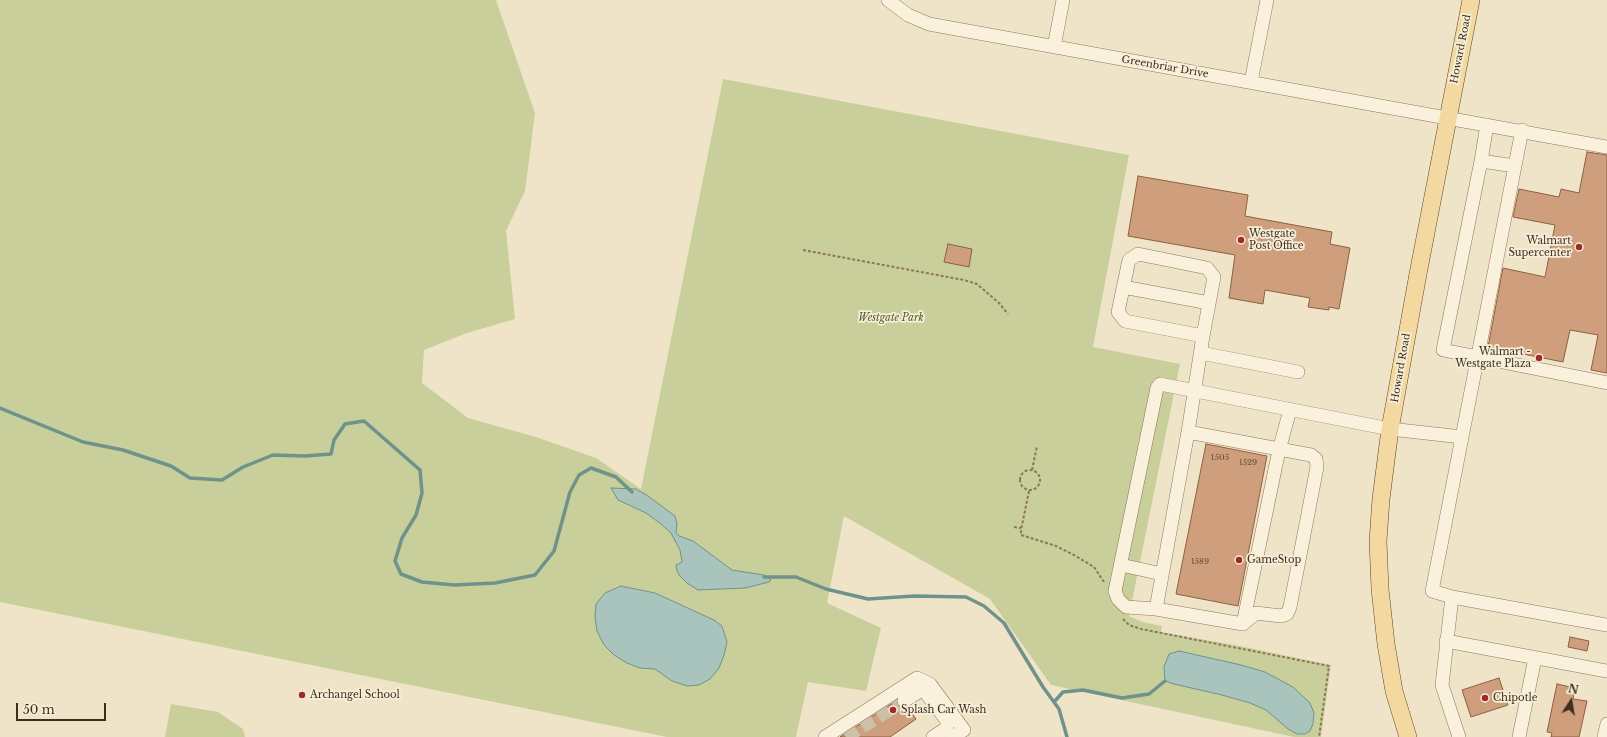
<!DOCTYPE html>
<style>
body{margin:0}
#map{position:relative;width:1607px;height:737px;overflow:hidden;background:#f0e4c8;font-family:"Libre Baskerville",serif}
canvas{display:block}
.north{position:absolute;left:1551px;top:681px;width:40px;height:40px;-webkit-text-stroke:3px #f7eed8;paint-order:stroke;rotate:12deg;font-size:11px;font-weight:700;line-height:16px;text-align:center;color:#3d2e20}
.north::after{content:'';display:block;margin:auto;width:14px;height:18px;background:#3d2e20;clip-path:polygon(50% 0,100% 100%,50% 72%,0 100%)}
.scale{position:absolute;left:16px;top:703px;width:90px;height:18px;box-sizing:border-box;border:2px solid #3d2e20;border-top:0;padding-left:5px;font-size:12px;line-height:14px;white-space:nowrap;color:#3d2e20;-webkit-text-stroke:3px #f7eed8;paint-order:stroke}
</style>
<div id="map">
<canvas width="1607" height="737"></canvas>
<div class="north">N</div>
<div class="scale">50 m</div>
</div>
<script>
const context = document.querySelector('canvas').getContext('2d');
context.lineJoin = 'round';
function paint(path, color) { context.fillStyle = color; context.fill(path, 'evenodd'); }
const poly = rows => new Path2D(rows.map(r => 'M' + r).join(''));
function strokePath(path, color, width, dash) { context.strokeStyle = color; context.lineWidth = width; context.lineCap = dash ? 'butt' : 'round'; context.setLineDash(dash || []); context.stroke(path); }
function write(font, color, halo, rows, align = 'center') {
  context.font = font + ' "Libre Baskerville",serif'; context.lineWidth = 3.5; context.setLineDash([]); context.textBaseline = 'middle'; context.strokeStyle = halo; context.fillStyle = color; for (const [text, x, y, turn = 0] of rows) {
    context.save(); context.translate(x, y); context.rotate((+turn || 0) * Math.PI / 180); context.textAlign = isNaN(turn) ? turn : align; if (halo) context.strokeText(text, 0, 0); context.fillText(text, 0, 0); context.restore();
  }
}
const green = poly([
 [0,0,496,0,535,113,525,191,506,231,515,319,467,333,424,350,422,383,468,418,536,437,596,458,641,489,723,79,1129,155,1093,347,1180,364,1129,616,1143,622,1162,626,1161,632,1240,646,1331,665,1321,737,1294,737,1051,685,990,599,844,516,827,603,881,628,866,691,808,682,796,737,667,737,0,602],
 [171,704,218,712,243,729,245,737,165,737]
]);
const water = poly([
 [611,488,636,489,648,496,675,516,677,524,676,532,679,536,693,541,732,570,764,575,771,580,769,582,745,588,698,590,687,583,680,576,677,571,676,565,682,562,680,550,671,533,661,524,646,513,618,500,611,488],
 [621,586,655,593,714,620,722,626,727,642,724,655,719,668,710,679,699,685,687,686,672,681,655,669,640,668,627,663,614,655,604,645,597,631,595,617,596,604,605,593,621,586],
 [1179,651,1241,665,1265,672,1293,687,1310,703,1314,713,1313,724,1310,731,1305,734,1297,734,1288,729,1266,710,1250,703,1222,695,1174,684,1165,681,1164,667,1169,654,1179,651]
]);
const stream = poly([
 [0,408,83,442,123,450,171,466,190,478,222,480,243,467,273,455,305,456,331,454,334,440,345,424,364,421,420,470,422,493,416,515,402,538,395,561,401,574,422,582,454,585,495,583,535,575,554,551,570,492,579,475,591,468,616,477,632,492],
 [764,577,796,577,826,589,868,599,914,596,966,597,984,606,1004,623,1043,687,1059,709,1067,737],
 [1054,702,1063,692,1083,690,1122,698,1149,694,1165,681]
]);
const building = poly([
 [1587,152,1607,155,1607,373,1591,370,1598,335,1570,330,1563,362,1488,347,1503,268,1545,277,1555,225,1513,217,1519,189,1559,197,1561,189,1579,193,1587,152],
 [1138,176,1248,195,1245,216,1332,232,1330,244,1350,248,1339,309,1329,307,1329,310,1308,307,1310,298,1265,290,1263,304,1229,298,1235,255,1128,236,1138,176],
 [948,244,972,249,969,267,944,262,948,244],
 [1206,444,1267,456,1238,606,1176,594,1206,444],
 [1570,637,1589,641,1587,651,1568,647,1570,637],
 [1499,678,1508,705,1471,717,1462,690,1499,678],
 [1557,684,1575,688,1573,699,1587,701,1579,737,1551,737,1552,733,1547,732,1557,684],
 [896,701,900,708,904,709,908,708,916,719,890,737,840,737,896,701]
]);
const minorTunnel = poly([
 [846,737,904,701]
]);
const path = poly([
 [803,250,964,280,977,284,999,303,1008,314],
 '1020 480a10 10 0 1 1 20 0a10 10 0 1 1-20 0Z',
 [1032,470,1037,446],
 [1029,491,1021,530,1021,535,1056,546,1074,555,1094,567,1104,582],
 [1014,527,1021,528],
 [1123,619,1129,625,1141,629,1329,666,1319,737]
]);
const minor = poly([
 [888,0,908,15,929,24,1607,147],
 [1054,47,1063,0],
 [1251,82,1267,0],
 [1522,130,1432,591,1452,597,1607,625],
 [1481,161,1487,125],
 [1515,166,1481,161,1443,350,1607,383],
 [1123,287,1209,303],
 [1201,353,1298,372],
 [1290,410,1279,450,1243,624,1156,609,1126,607,1118,599,1115,591,1157,388,1160,384,1390,429,1462,437],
 [1188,432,1311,455,1316,459,1317,467,1290,607,1287,614,1281,616,1256,613,1243,624],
 [1121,565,1162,574],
 [1452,597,1442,685,1459,737],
 [1156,609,1188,432,1203,336,1125,321,1118,312,1129,260,1138,254,1207,268,1214,277,1203,336],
 [1446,641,1607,671],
 [904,701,923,689,947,721,947,728,933,737],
 [825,737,917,678,930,684,964,730,952,737],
 [1519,737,1535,658],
 [1604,737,1607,724]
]);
const major = poly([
 [1408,737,1394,691,1386,644,1380,589,1378,541,1381,499,1390,429,1418,274,1471,0]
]);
const markers = [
 [1241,240,4,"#9e2a2b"],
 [1579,247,4,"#9e2a2b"],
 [1539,358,4,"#9e2a2b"],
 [1239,560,4,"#9e2a2b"],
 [302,695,4,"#9e2a2b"],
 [1485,698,4,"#9e2a2b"],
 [893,710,4,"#9e2a2b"]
];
const numberNames = [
 ["1505",1220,458],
 ["1529",1248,463],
 ["1589",1200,562]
];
const streetNames = [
 ["Howard Road",1461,49,-79],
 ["Greenbriar Drive",1165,67,10],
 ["Howard Road",1401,368,-80]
];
const poiNames = [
 ["Westgate",1249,234],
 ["Post Office",1249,246],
 ["Walmart",1571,241,"right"],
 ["Supercenter",1571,253,"right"],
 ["Walmart -",1531,352,"right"],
 ["Westgate Plaza",1531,364,"right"],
 ["GameStop",1247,560],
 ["Archangel School",310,695],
 ["Chipotle",1493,698],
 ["Splash Car Wash",901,710]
];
const parkNames = [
 ["Westgate Park",891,318]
];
paint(green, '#c9cf9b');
paint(water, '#a9c4bc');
strokePath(water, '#6f938a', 1);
strokePath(stream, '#6f938a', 3.5);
paint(building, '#cf9f7d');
strokePath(building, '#8d5f41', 1);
strokePath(minorTunnel, '#ccc0a6', 13, [13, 6]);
strokePath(minor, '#8d765c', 14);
strokePath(major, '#5b4430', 18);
strokePath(path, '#8d765c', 2, [3, 2]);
strokePath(minor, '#faf1dc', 13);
strokePath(major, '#f3d9a0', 17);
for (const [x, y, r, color] of markers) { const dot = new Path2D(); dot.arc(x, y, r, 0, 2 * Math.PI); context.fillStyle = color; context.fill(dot); strokePath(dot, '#f7eed8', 1.5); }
write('8px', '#624a37', null, numberNames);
write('10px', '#3d2e20', '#f7eed8', streetNames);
write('10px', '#3d2e20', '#f7eed8', poiNames, 'left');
write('italic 10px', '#4d5a26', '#f7eed8', parkNames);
</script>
